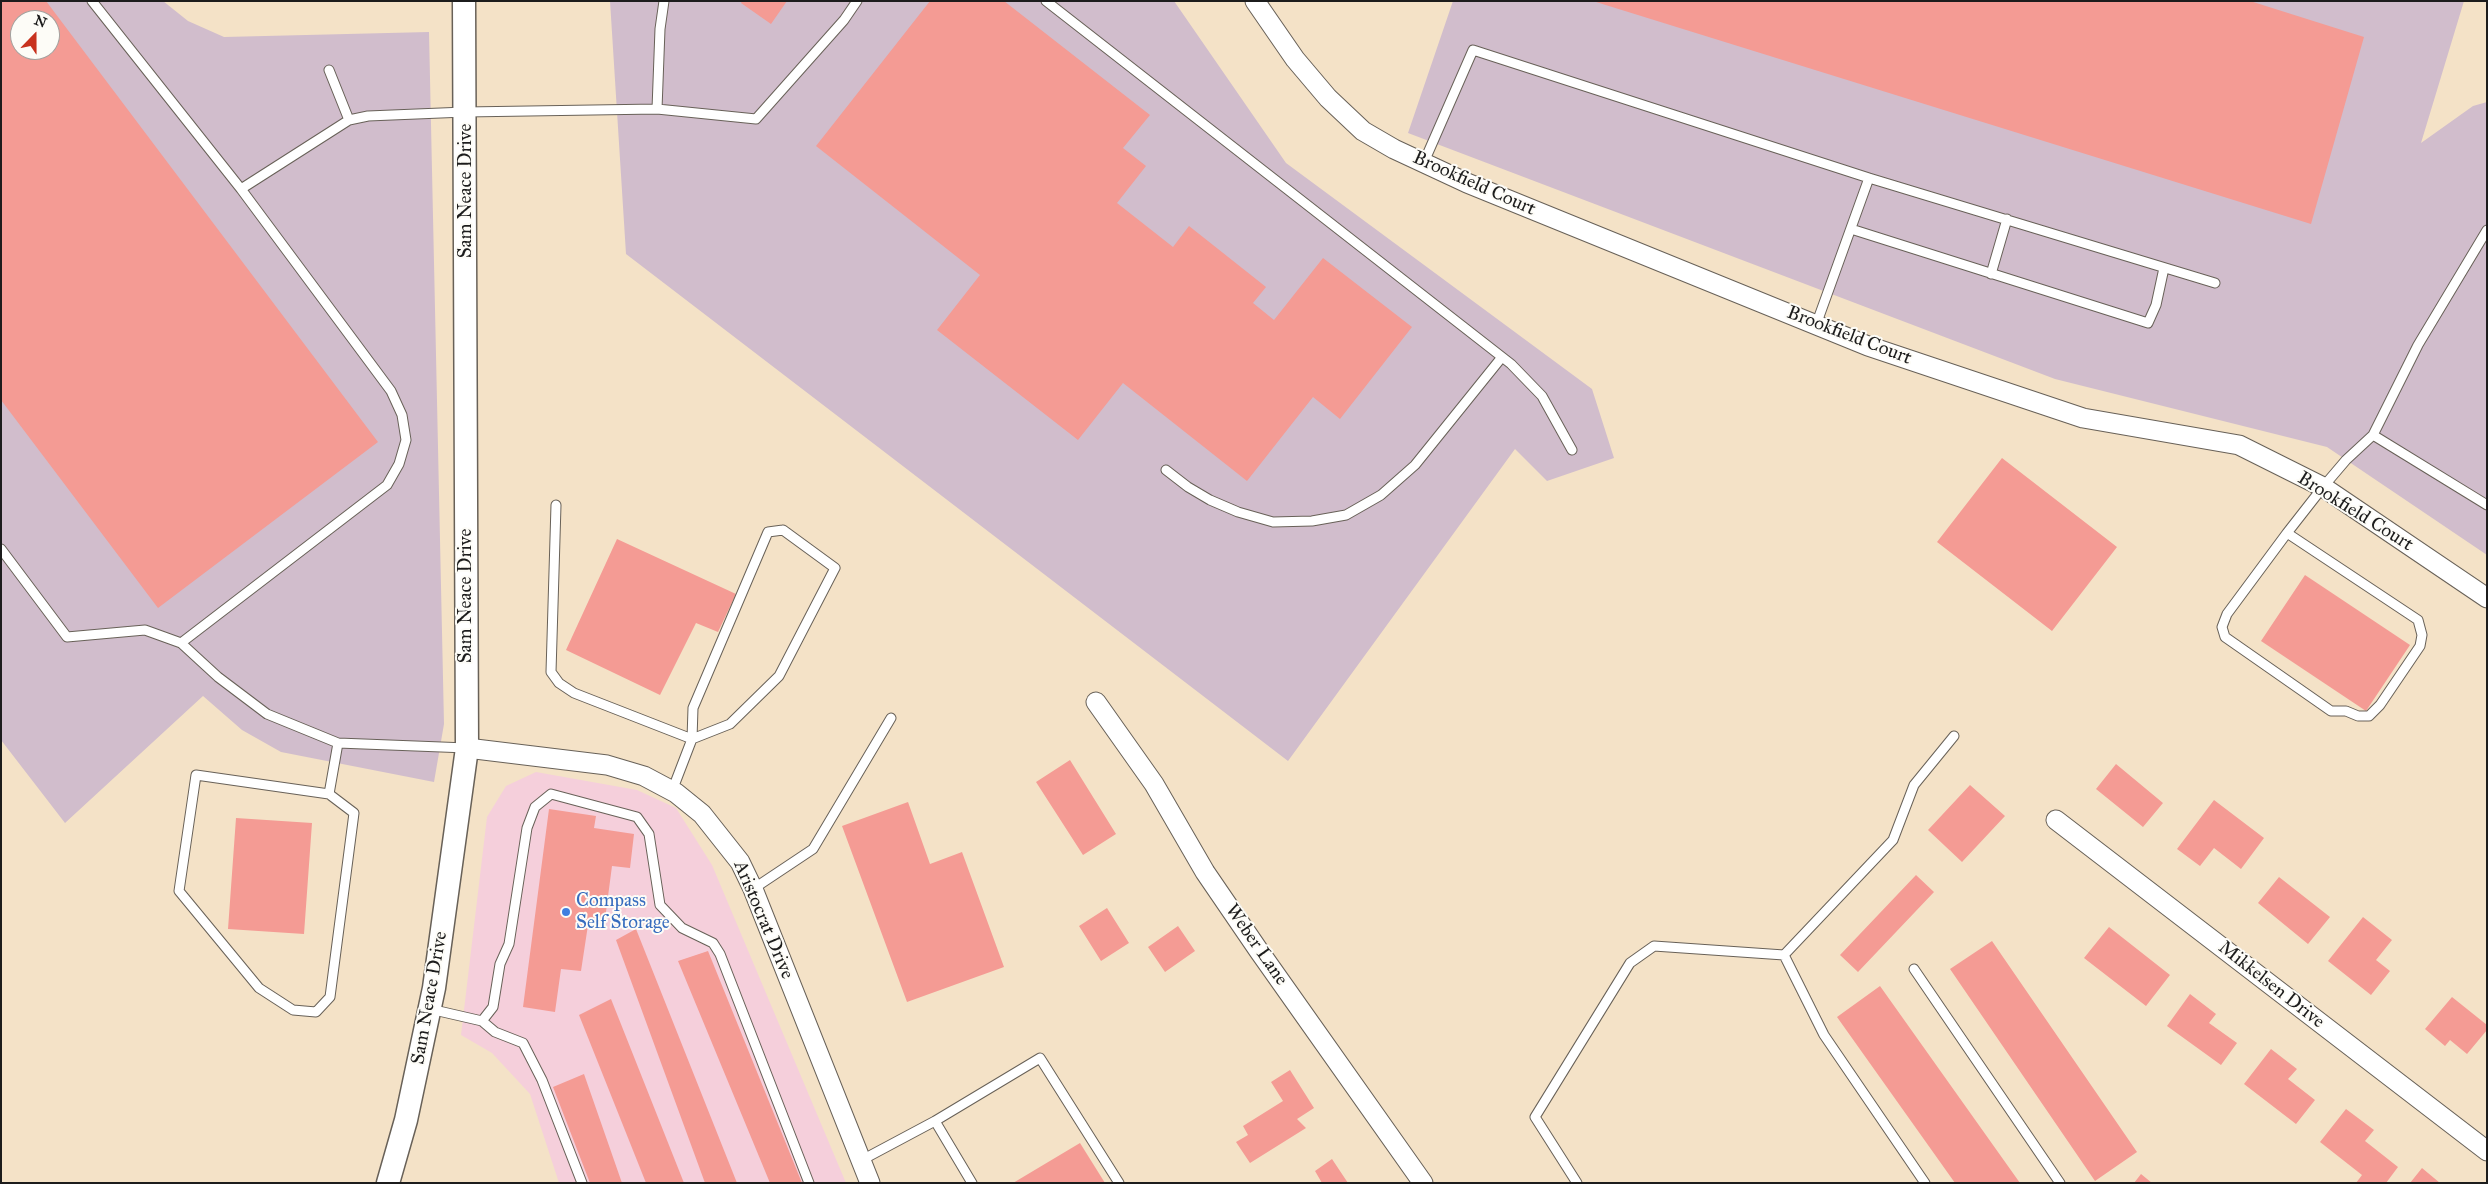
<!DOCTYPE html>
<style>
body{margin:0}
#map{position:relative;width:2488px;height:1184px;overflow:hidden;background:#f4e2c7;font-family:"IM FELL Great Primer",serif}
canvas{display:block}
.frame{position:absolute;inset:0;border:2px solid #1c1c1c;pointer-events:none}
.north{position:absolute;left:10px;top:10px;width:50px;height:50px;box-sizing:border-box;background:#fdfcf7;border:1px solid #a3a29f;border-radius:50%;rotate:22deg;font-size:14px;font-weight:700;line-height:20px;text-align:center;color:#1c1c1c}
.north::after{content:'';display:block;margin:auto;width:18px;height:22px;background:#c8321e;clip-path:polygon(50% 0,100% 100%,50% 72%,0 100%)}
</style>
<div id="map">
<canvas width="2488" height="1184"></canvas>
<div class="frame"></div>
<div class="north">N</div>
</div>
<script>
const context = document.querySelector('canvas').getContext('2d');
context.lineJoin = 'round';
function paint(path, color) { context.fillStyle = color; context.fill(path, 'evenodd'); }
const poly = rows => new Path2D(rows.map(r => 'M' + r).join(''));
function strokePath(path, color, width, dash) { context.strokeStyle = color; context.lineWidth = width; context.lineCap = dash ? 'butt' : 'round'; context.setLineDash(dash || []); context.stroke(path); }
function write(font, color, halo, rows, align = 'center') {
  context.font = font + ' "IM FELL Great Primer",serif'; context.lineWidth = 4; context.setLineDash([]); context.textBaseline = 'middle'; context.strokeStyle = halo; context.fillStyle = color; for (const [text, x, y, turn = 0] of rows) {
    context.save(); context.translate(x, y); context.rotate((+turn || 0) * Math.PI / 180); context.textAlign = isNaN(turn) ? turn : align; if (halo) context.strokeText(text, 0, 0); context.fillText(text, 0, 0); context.restore();
  }
}
const built = poly([
 [536,772,637,790,676,808,712,865,846,1183,559,1183,530,1094,492,1053,461,1035,487,817,506,786]
]);
const industrial = poly([
 [1,1,163,1,188,21,224,37,429,32,444,724,434,782,281,752,242,730,203,696,65,823,1,740],
 [20,20,50,20,50,50,20,50],
 [610,1,1174,1,1286,163,1592,389,1614,458,1547,481,1515,449,1288,761,626,254],
 [1453,1,2464,1,2421,143,2473,106,2487,102,2487,555,2327,447,2055,379,1408,133]
]);
const building = poly([
 [1,1,46,1,378,442,158,608,1,400],
 [20,20,50,20,50,50,20,50],
 [742,1,787,1,771,24,741,3],
 [930,1,1004,1,1150,115,1123,148,1146,166,1117,203,1173,247,1189,226,1266,287,1253,303,1274,320,1323,258,1412,327,1340,419,1313,397,1247,481,1123,383,1078,440,937,330,980,275,816,146],
 [2250,1,2364,37,2311,224,1596,2],
 [2002,458,2117,547,2052,631,1937,542],
 [617,539,736,594,718,632,696,623,660,695,566,650],
 [2305,575,2410,645,2366,711,2261,641],
 [1070,760,1116,834,1083,855,1036,782],
 [2116,764,2163,803,2143,827,2096,789],
 [1970,785,2005,816,1962,862,1928,830],
 [2214,800,2264,838,2241,869,2214,848,2200,866,2177,849],
 [908,802,930,864,962,852,1004,967,907,1002,842,826],
 [549,809,596,816,594,828,634,834,630,868,612,866,604,927,588,925,581,971,561,969,555,1012,523,1007],
 [236,818,312,823,304,934,228,929],
 [1916,875,1934,892,1858,972,1840,955],
 [2279,877,2330,917,2308,944,2258,903],
 [1107,908,1129,943,1101,961,1079,926],
 [2363,917,2392,940,2376,960,2390,971,2371,995,2328,961],
 [1178,926,1195,951,1165,972,1148,947],
 [2109,927,2170,975,2146,1006,2084,958],
 [636,929,737,1183,705,1183,616,940],
 [1992,941,2137,1152,2095,1181,1950,969],
 [708,951,802,1183,770,1183,678,961],
 [1880,986,2020,1183,1955,1183,1837,1017],
 [2190,994,2216,1014,2209,1023,2237,1043,2221,1065,2167,1026],
 [2452,997,2487,1025,2487,1030,2467,1054,2450,1040,2445,1046,2425,1029],
 [611,999,684,1183,646,1183,579,1015],
 [2271,1049,2297,1069,2288,1079,2315,1100,2296,1124,2244,1084],
 [1290,1070,1314,1108,1297,1119,1306,1128,1250,1163,1236,1142,1248,1135,1243,1126,1283,1101,1271,1082],
 [584,1074,622,1183,590,1183,553,1087],
 [2346,1109,2374,1130,2365,1141,2398,1167,2386,1183,2356,1183,2362,1175,2320,1142],
 [1080,1143,1105,1183,1013,1183],
 [1332,1159,1348,1183,1322,1183,1315,1171],
 [2422,1168,2440,1183,2410,1183],
 [2141,1174,2152,1183,2134,1183]
]);
const service = poly([
 [92,1,241,189,349,120,368,116,465,112,657,109,660,29,664,1],
 [1046,1,1511,364,1542,396,1572,450],
 [329,70,349,120],
 [657,109,756,119,844,20,857,1],
 [1424,162,1473,50,1869,178,1816,325],
 [1869,178,2215,283],
 [1851,229,2148,323,2156,305,2164,268],
 [1991,274,2007,219],
 [2373,435,2418,345,2487,230],
 [1166,470,1188,487,1210,500,1238,512,1273,522,1312,521,1346,515,1381,495,1415,465,1502,357],
 [556,505,551,672,559,683,574,693,692,739,672,791],
 [783,530,835,568,779,676,730,724,692,739,693,708,768,532,783,530],
 [2287,533,2418,620,2422,635,2420,646,2380,705,2369,716,2358,716,2346,711,2331,711,2225,637,2222,627,2227,614,2287,533,2323,487,2346,460,2373,435,2487,505],
 [1,549,67,637,145,630,181,643,387,485,399,464,406,440,402,415,391,391,241,189],
 [181,643,218,677,267,714,338,743,467,748],
 [329,794,196,775,179,891,259,988,293,1010,316,1012,330,997,354,813,329,794,338,743],
 [753,889,813,849,891,718],
 [1784,955,1824,1035,1925,1183],
 [1914,969,2060,1183],
 [430,1009,482,1021,495,1032,523,1043,542,1080,582,1183],
 [482,1021,493,1007,500,964,509,944,527,828,535,807,551,794,637,817,649,834,660,905,682,928,713,943,720,954,809,1183],
 [935,1121,1040,1058,1119,1183],
 [860,1161,935,1121,972,1183],
 [1577,1183,1535,1117,1630,963,1654,946,1784,955,1893,840,1914,785,1954,736]
]);
const minor = poly([
 [1255,1,1295,59,1328,98,1363,131,1394,149,1467,183,1868,346,2083,418,2239,445,2323,487,2487,598],
 [1096,702,1154,784,1205,872,1259,951,1423,1183],
 [467,748,607,765,644,776,676,793,702,814,740,862,753,889,870,1183],
 [2056,820,2487,1151]
]);
const tertiary = poly([
 [388,1183,406,1120,434,988,467,748,464,1]
]);
const markers = [
 [566,912,5,"#3f7fe0"]
];
const streetNames = [
 ["Brookfield Court",1474,184,24],
 ["Sam Neace Drive",466,191,-90],
 ["Brookfield Court",1849,336,21],
 ["Brookfield Court",2355,512,32],
 ["Sam Neace Drive",466,596,-90],
 ["Aristocrat Drive",763,920,67],
 ["Weber Lane",1256,945,55],
 ["Mikkelsen Drive",2271,985,38],
 ["Sam Neace Drive",430,998,-80]
];
const shopNames = [
 ["Compass",576,901],
 ["Self Storage",576,923]
];
paint(built, '#f5cfdb');
paint(industrial, '#d1bdcc');
paint(building, '#f49b94');
strokePath(service, '#686158', 11);
strokePath(minor, '#686158', 21);
strokePath(tertiary, '#686158', 25);
strokePath(service, '#fff', 9);
strokePath(minor, '#fff', 19);
strokePath(tertiary, '#fff', 22);
for (const [x, y, r, color] of markers) { const dot = new Path2D(); dot.arc(x, y, r, 0, 2 * Math.PI); context.fillStyle = color; context.fill(dot); strokePath(dot, '#fdfcf7', 2); }
write('19px', '#1c1c1c', '#fdfcf7', streetNames);
write('19px', '#366cbe', '#fdfcf7', shopNames, 'left');
</script>
